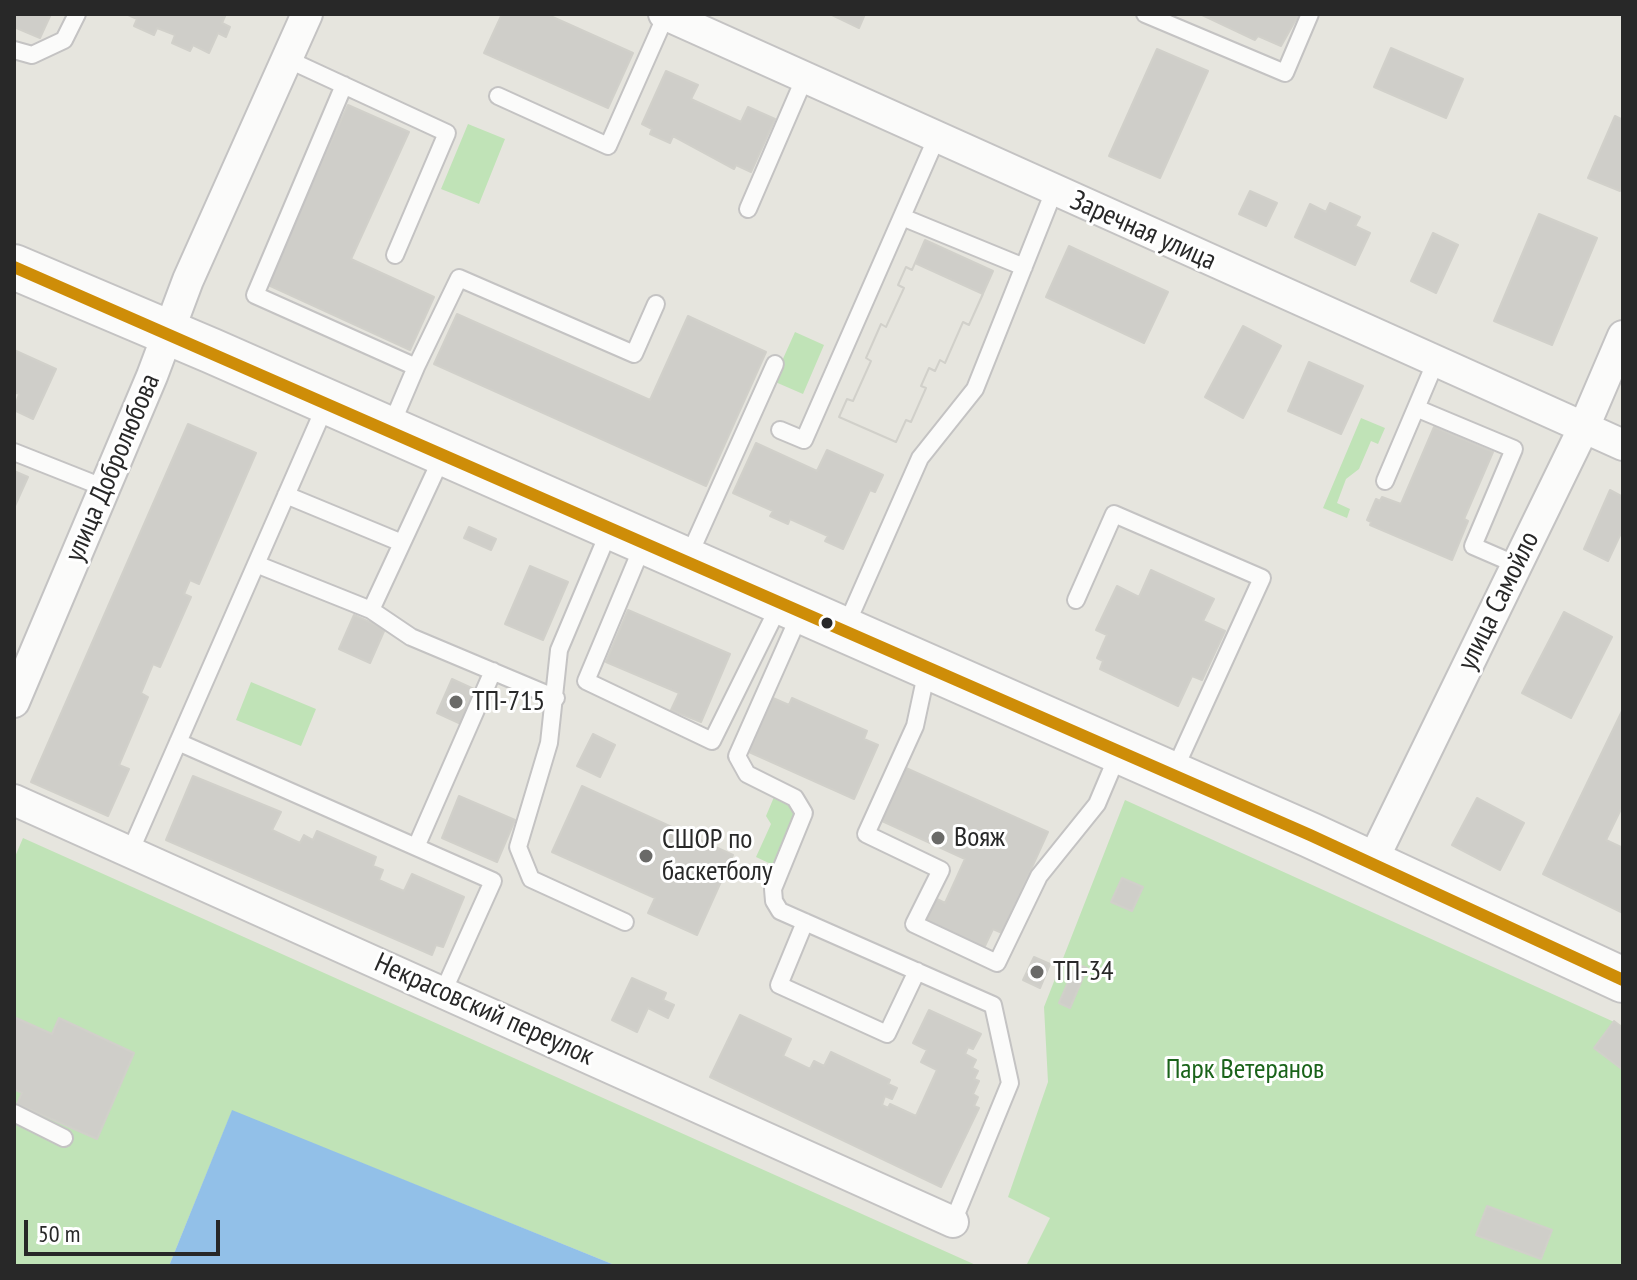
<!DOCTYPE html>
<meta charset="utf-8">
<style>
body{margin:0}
#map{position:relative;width:1637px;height:1280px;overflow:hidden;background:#e6e5de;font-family:"PT Sans Narrow",sans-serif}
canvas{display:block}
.frame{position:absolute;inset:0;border:16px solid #282828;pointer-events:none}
.scale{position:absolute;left:24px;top:1220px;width:196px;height:36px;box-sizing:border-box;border:4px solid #282828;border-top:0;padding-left:10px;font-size:24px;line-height:28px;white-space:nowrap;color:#282828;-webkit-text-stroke:6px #fff;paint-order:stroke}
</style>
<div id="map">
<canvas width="1637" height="1280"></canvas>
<div class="frame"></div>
<div class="scale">50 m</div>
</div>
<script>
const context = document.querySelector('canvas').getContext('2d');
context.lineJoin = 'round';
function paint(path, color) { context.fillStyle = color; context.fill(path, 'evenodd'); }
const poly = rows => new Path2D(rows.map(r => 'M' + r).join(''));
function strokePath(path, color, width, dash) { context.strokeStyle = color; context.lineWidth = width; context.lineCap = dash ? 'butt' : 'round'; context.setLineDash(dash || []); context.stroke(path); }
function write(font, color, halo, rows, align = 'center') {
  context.font = font + ' "PT Sans Narrow",sans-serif'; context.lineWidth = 6; context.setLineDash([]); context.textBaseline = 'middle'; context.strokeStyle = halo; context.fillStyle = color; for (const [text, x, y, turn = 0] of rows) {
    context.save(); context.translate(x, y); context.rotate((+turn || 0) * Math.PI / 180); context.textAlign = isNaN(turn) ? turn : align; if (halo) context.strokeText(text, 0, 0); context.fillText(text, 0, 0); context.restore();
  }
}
const green = poly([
 [468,124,505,139,479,204,441,189],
 [795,332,824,345,803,394,773,381],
 [1361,418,1385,428,1378,444,1371,441,1359,469,1346,479,1337,503,1350,509,1347,518,1323,508],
 [251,682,316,709,301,746,236,720],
 [774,797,789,804,795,814,773,865,756,857,771,824,766,816],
 [1125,800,1623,1026,1623,1266,1026,1266,1050,1218,1008,1197,1048,1082,1044,1007],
 [23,838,978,1266,617,1266,232,1111,169,1266,14,1266,14,859]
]);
const water = poly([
 [232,1110,617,1266,169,1266]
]);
const building = poly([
 [14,14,51,14,40,38,14,27,14,14],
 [126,14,226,14,222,23,230,27,226,37,218,33,209,53,193,45,190,51,172,43,175,35,157,28,154,35,134,26,137,19,126,14],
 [502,14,546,14,633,53,608,108,484,53,502,14],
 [830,14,865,14,859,28,830,14],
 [1200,14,1299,14,1281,46,1258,36,1255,40,1200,14],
 [1391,48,1463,79,1446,118,1374,87,1391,48],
 [1157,49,1208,71,1160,178,1109,156,1157,49],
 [666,71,698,85,691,99,741,122,748,107,775,119,751,172,736,165,734,169,673,136,670,143,650,134,652,129,642,124,666,71],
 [348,105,409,132,351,259,434,297,410,350,266,284,348,105],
 [1615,116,1623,120,1623,183,1620,191,1588,178,1615,116],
 [1250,191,1277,203,1266,226,1239,214,1250,191],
 [1330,203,1360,217,1355,226,1370,233,1355,265,1295,237,1310,204,1326,212,1330,203],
 [1539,214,1597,238,1552,345,1494,321,1539,214],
 [1433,233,1458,245,1436,293,1411,281,1433,233],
 [925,240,993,271,969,325,963,322,945,363,940,360,935,371,929,368,921,386,926,388,911,422,906,420,896,442,839,417,847,399,853,401,871,361,866,358,881,324,886,327,904,288,898,285,906,267,912,270,925,240],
 [1069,246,1168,292,1144,343,1046,297,1069,246],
 [915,263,983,294,969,325,963,322,945,363,940,360,935,371,929,368,921,386,926,388,911,422,906,420,896,442,839,417,847,399,853,401,871,361,866,358,881,324,886,327,904,288,898,285,906,267,912,270,915,263],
 [457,314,650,400,688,316,766,352,706,486,434,364,457,314],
 [1243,326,1281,346,1243,418,1205,397,1243,326],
 [14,350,56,369,33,419,14,410,19,394,14,392,14,350],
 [1309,362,1363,386,1341,434,1288,411,1309,362],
 [188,424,256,453,199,584,190,580,184,594,191,597,160,667,153,664,141,693,148,697,119,765,129,769,108,816,31,782,188,424],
 [1434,427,1493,452,1464,519,1468,521,1452,560,1370,525,1371,522,1367,520,1376,499,1380,501,1382,497,1401,504,1434,427],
 [756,443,817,471,827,450,883,475,875,492,870,490,843,549,825,541,828,536,790,519,788,524,770,516,773,511,733,493,756,443],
 [14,471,28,477,14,508,14,471],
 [1610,490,1623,497,1623,529,1608,561,1584,549,1610,490],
 [469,527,496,539,491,550,464,538,469,527],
 [530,566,568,582,543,640,505,624,530,566],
 [1151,570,1214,599,1203,621,1225,631,1202,680,1192,676,1178,706,1100,669,1103,661,1097,658,1107,635,1096,630,1117,586,1139,597,1151,570],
 [628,610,730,654,701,722,671,710,679,693,606,662,628,610],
 [1564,612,1612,637,1571,718,1522,693,1564,612],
 [354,615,385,629,370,663,339,649,354,615],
 [452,679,476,690,461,724,437,713,452,679],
 [773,698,789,705,792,698,867,731,864,739,878,745,854,799,749,752,773,698],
 [1623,709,1623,805,1606,840,1623,848,1623,913,1543,874,1623,709],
 [593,734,615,745,600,777,577,766,593,734],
 [906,768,1048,832,1002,933,993,929,984,948,925,920,935,898,945,903,965,859,882,821,906,768],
 [193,776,281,812,272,830,300,843,304,835,313,840,317,831,376,857,373,866,383,870,379,880,392,886,404,891,412,874,464,897,443,947,436,945,432,955,166,840,193,776],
 [582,786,733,855,697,935,648,913,655,898,552,852,582,786],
 [459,796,515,820,497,862,442,838,459,796],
 [1477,798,1524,823,1500,870,1452,845,1477,798],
 [1122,878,1143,887,1132,911,1111,902,1122,878],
 [1034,957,1050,964,1040,988,1023,980,1034,957],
 [1076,964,1087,968,1070,1008,1059,1003,1076,964],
 [632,978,666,993,663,1000,674,1005,668,1018,648,1008,637,1032,612,1020,632,978],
 [929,1010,981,1034,973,1049,968,1047,965,1054,976,1060,972,1068,978,1071,974,1079,979,1081,973,1094,978,1097,974,1106,979,1108,941,1187,710,1077,740,1015,791,1039,783,1056,810,1069,814,1061,824,1066,831,1052,890,1080,888,1084,897,1088,892,1099,885,1096,882,1105,888,1108,890,1104,916,1116,937,1070,921,1062,927,1050,913,1043,929,1010],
 [14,1017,52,1034,59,1018,134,1053,97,1139,17,1104,22,1093,14,1089,14,1017],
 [1614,1021,1623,1028,1623,1070,1594,1048,1614,1021],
 [1487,1206,1552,1230,1541,1259,1476,1235,1487,1206]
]);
const lane = poly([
 [1145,14,1285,73,1310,14],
 [14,50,32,55,64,40,77,14],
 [287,59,447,133,395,255],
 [344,85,255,295,416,367,459,278,634,354,656,304],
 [498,96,608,146,666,15],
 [748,209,805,77],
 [902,217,1024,267],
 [1416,408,1514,449,1473,546,1517,565],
 [390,428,416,367],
 [780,430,804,440,936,139],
 [14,452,105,488],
 [1385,481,1436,361],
 [286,495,402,543],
 [610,529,559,650,549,743,518,847,531,879,625,922],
 [643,545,586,681,712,741,780,604],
 [687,560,775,364],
 [256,564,371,610,411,637,556,698],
 [1076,600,1114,514,1262,578,1173,773],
 [371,610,443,455],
 [800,614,737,756,747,774,795,798,804,813,773,889,774,901,780,911,993,1005,1010,1083,953,1222],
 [845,628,920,458,975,389,1054,191],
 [927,670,915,726,866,834,941,870,914,924,997,963,1039,876,1097,804,1119,752],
 [178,742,493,881,443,992],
 [416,847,493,671],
 [130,852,327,402],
 [805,922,779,985,887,1034,917,971],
 [14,1113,64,1138]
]);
const street = poly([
 [664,14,1623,445],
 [14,702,152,376,188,280,307,14],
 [14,800,953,1222],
 [1371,864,1584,427,1623,336]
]);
const secondary = poly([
 [14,267,212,351,1310,835,1623,980]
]);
const bus1 = poly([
 [14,267,1310,835,1623,980]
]);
const markers = [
 [827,623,7,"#282828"],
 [456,702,8,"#6a6a68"],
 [938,838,8,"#6a6a68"],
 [646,856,8,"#6a6a68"],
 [1037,972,8,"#6a6a68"]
];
const streetNames = [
 ["Заречная улица",1143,231,24],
 ["улица Добролюбова",113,468,-67],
 ["улица Самойло",1499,601,-64],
 ["Некрасовский переулок",484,1010,24]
];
const poiNames = [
 ["ТП-715",472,702],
 ["Вояж",954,838],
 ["СШОР по",662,840],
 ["баскетболу",662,872],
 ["ТП-34",1053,972]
];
const parkNames = [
 ["Парк Ветеранов",1245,1070]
];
paint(green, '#c0e3b7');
paint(water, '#92c0e8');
paint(building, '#cfcec9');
strokePath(building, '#d1d0ca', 2);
strokePath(lane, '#c4c3c3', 20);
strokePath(street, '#c4c3c3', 34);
strokePath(secondary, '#c4c3c3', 48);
strokePath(lane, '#fbfbfa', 16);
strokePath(street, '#fbfbfa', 30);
strokePath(secondary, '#fbfbfa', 44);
strokePath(bus1, '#ce8d08', 12);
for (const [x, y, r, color] of markers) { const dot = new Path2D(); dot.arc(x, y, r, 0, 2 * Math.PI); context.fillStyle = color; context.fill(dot); strokePath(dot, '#fff', 3); }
write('28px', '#282828', '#fff', streetNames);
write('28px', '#282828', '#fff', poiNames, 'left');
write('28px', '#1a631a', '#fff', parkNames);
</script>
